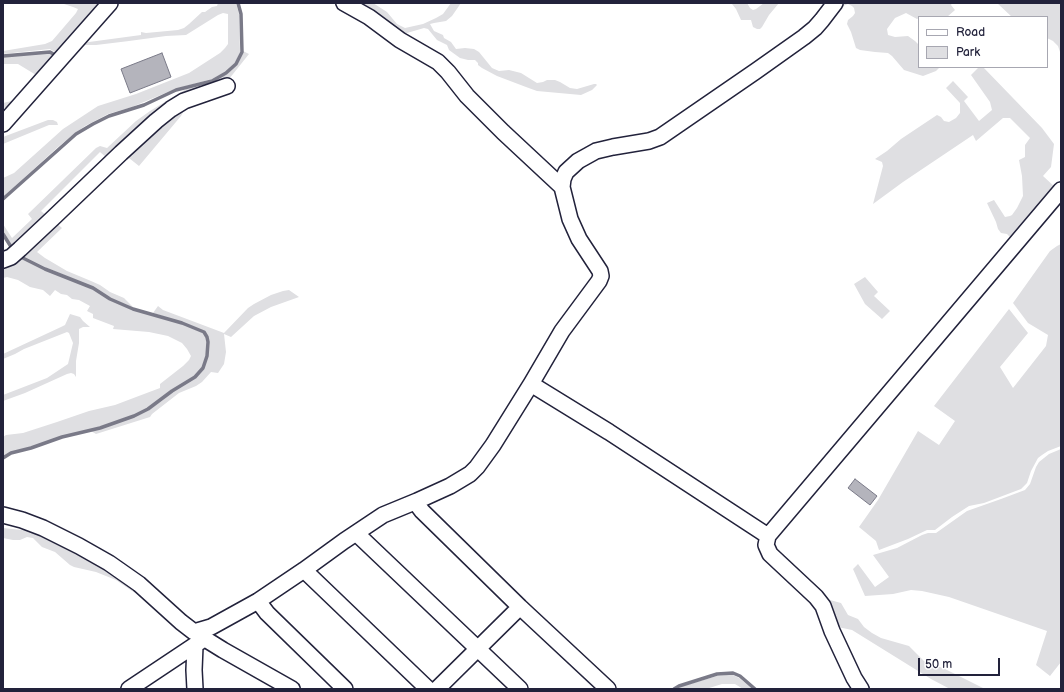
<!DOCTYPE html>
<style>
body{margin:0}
#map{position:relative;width:1064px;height:692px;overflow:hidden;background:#fff;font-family:"Balsamiq Sans",sans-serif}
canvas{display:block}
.frame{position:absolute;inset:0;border:4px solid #22223b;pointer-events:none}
.legend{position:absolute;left:918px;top:16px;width:130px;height:52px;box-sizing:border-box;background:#fff;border:1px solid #a7a7b1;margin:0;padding:5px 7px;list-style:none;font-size:12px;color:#22223b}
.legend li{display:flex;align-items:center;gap:8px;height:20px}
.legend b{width:20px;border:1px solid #a7a7b1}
.scale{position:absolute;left:918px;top:658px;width:82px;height:18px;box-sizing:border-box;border:2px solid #22223b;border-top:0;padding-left:5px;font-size:12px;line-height:14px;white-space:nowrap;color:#22223b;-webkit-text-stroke:3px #fff;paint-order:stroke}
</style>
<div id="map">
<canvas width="1064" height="692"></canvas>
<div class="frame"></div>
<ul class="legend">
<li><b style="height:5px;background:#fff"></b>Road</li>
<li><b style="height:11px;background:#dfdfe2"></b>Park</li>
</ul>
<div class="scale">50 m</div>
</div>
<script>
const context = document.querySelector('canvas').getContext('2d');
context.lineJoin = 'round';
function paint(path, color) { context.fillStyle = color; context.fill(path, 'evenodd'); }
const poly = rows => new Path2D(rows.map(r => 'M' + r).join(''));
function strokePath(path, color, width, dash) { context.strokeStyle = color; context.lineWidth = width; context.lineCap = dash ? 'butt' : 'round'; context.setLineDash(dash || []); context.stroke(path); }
const green = poly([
 [61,3,105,3,3,121,3,117,12,107,9,107,3,108,3,103,16,100,36,75,18,64,3,64,3,57,49,53,55,56,56,56,56,53,50,49,3,54,3,51,45,44,52,41,76,13,78,9,73,7],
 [113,3,119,3,112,10,93,35,91,36,86,41,89,42,141,35,141,32,146,33,178,30,184,28,189,24,202,12,205,12,212,7,217,6,218,3,236,3,239,14,240,52,236,61,234,65,227,71,212,79,175,89,132,107,108,114,85,126,75,133,58,147,3,197,3,178,14,173,63,129,98,106,136,94,189,73,220,53,225,48,228,44,228,14,223,13,218,15,186,35,166,36,129,41,96,45,85,45,82,47,3,133,3,128],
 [348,3,373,3,387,12,397,24,405,28,423,24,436,18,443,14,451,3,461,3,452,16,446,21,434,23,430,24,434,31,443,35,444,38,451,42,456,49,465,48,474,49,479,52,492,68,499,71,509,70,521,73,537,83,543,82,547,80,555,80,560,82,570,88,577,89,594,84,596,84,597,85,592,90,581,95,537,91,526,87,497,76,482,68,478,65,478,63,475,60,468,60,460,58,449,50,447,45,437,40,428,29,424,28,407,33,401,36],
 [730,3,747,3,750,8,753,10,756,9,764,3,779,3,769,15,762,27,760,29,757,29,753,27,751,20,741,20,736,9,732,4],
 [837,3,952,3,951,5,955,10,947,17,926,16,919,17,919,18,917,19,906,13,895,18,887,29,888,35,895,37,908,36,915,41,919,45,919,67,940,67,936,71,923,76,904,70,892,56,888,53,875,52,860,50,856,48,851,32,847,24,848,20,853,16,855,13,854,8,852,6,848,4,840,7,807,43,793,55,761,75,741,91,722,101],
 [997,3,1061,3,1061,55,1058,46,1053,41,1047,38,1047,17,1012,17],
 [243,51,249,54,225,84,190,96,108,159,100,152,41,211,48,217,15,250,3,232,3,224,12,238,32,219,28,214,96,148,100,146,107,148,136,121,150,111,186,89,212,83,227,74,238,63],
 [979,67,983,67,1042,128,1054,144,1051,167,1043,176,1056,188,1013,240,1007,234,1001,233,998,229,996,222,987,203,994,200,1005,217,1010,216,1012,215,1017,208,1023,196,1022,176,1019,160,1025,157,1025,145,1030,138,1010,118,1003,118,976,141,973,135,903,182,873,204,883,166,882,162,875,159,887,151,901,139,937,115,941,117,944,121,949,122,956,118,960,113,960,103,946,88,953,81,968,97,964,101,979,121,992,110,990,102,971,75],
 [188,103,181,116,139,166,124,154],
 [48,120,53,120,57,122,58,125,49,125,3,144,3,137],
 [54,221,62,228,37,252,45,258,67,271,91,281,100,285,110,292,124,298,134,308,111,298,93,287,45,267,19,254],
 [1061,244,1061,446,1048,451,1042,455,1038,458,1031,471,1027,483,1021,489,984,503,969,506,952,517,935,530,927,530,908,539,879,550,876,541,859,527,878,500,918,431,939,445,955,421,934,406,1009,309,1028,333,1000,367,1013,388,1046,346,1048,335,1028,323,1013,303,1050,251,1057,246],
 [18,256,44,269,93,288,110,300,133,310,182,323,203,333,206,337,207,342,206,356,202,367,194,377,171,390,162,398,148,408,134,415,99,427,61,437,31,447,11,452,3,457,3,437,6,435,23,433,57,422,89,411,115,405,152,391,160,388,160,384,183,366,189,360,191,356,187,349,182,343,168,336,149,332,113,329,114,326,93,318,93,314,87,311,90,306,79,300,72,299,67,295,61,294,55,290,50,296,43,290,30,287,18,280,7,277,3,278,3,265],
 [865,277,878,292,874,296,890,311,882,319,865,304,854,284],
 [289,290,299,297,271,307,254,316,231,337,224,334,226,352,224,364,218,373,211,372,202,382,196,386,179,393,152,414,150,417,96,434,91,431,134,417,149,410,163,400,172,391,195,378,204,368,208,356,209,342,208,337,204,331,182,322,153,313,158,306,163,310,224,333,248,308,254,304,271,295,283,291],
 [70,314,80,317,83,321,90,327,83,327,79,329,79,343,76,361,76,377,74,374,71,373,67,374,25,393,3,401,3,395,47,378,68,364,73,343,69,333,67,332,24,349,15,354,3,359,3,354,61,327,65,325],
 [1061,449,1061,662,1050,676,1036,665,1047,631,949,597,922,591,911,590,893,594,865,596,853,569,858,564,875,587,889,577,873,555,897,548,922,535,928,533,936,533,967,511,1001,499,1025,490,1030,484,1036,467,1039,462,1049,454],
 [27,527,80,551,144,593,137,593,132,591,116,580,96,572,74,567,70,565,55,552,42,547,33,538,27,537,20,540,13,540,3,538,3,528,22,530],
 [830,600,841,603,848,615,858,619,864,627,872,633,881,638,909,646,924,661,945,669,985,689,950,689,931,679,852,630,833,626,825,606],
 [726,675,733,675,739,678,753,689,743,689,735,684,722,684,706,689,678,689,680,687,717,676]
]);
const water = poly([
 [162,53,171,77,130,93,121,69,162,53],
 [855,479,877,496,870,505,848,488,855,479]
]);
const stream = poly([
 [3,56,50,52,55,55],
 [3,199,76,134,93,124,109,116,144,105,176,90,212,81,226,73,236,64,242,52,241,14,238,3],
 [3,234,13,250],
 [3,458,11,453,31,448,62,437,100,428,134,416,148,409,172,391,195,377,203,368,207,356,208,342,207,337,204,332,182,323,133,309,110,299,93,288,45,269,19,256],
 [674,689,679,686,717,674,733,673,740,676,755,689]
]);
const minor = poly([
 [344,3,369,17,400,40,438,62,448,72,467,96,503,132,562,187],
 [3,124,110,3],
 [3,260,11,257,20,249,53,218,121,153,156,121,171,109,184,101,227,86],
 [531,384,609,432,768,536,1061,190],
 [417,501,419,507,422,511,520,607,608,689],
 [3,515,22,520,43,528,79,546,109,563,139,584,181,622,194,632,223,650,292,689],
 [356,533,520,689],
 [768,536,766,545,770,554,816,597,823,606,832,631,854,678,861,689],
 [304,570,428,689],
 [258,601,267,613,345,689],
 [194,632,211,627,258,601,304,570,344,541,383,515,417,501,450,486,470,474,477,467,493,445,531,384,562,331,599,281,601,276,600,271,579,239,570,219,562,187,563,179,566,172,578,161,596,151,613,147,649,141,660,137,756,71,804,37,815,28,822,20,835,3],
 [195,646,194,670,195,689],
 [129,689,204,639],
 [437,689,520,607]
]);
paint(green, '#dfdfe2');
paint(water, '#b4b4bc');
strokePath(water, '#7a7a88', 1);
strokePath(stream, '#7a7a88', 3.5);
strokePath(minor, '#22223b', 18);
strokePath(minor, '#fff', 15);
</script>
